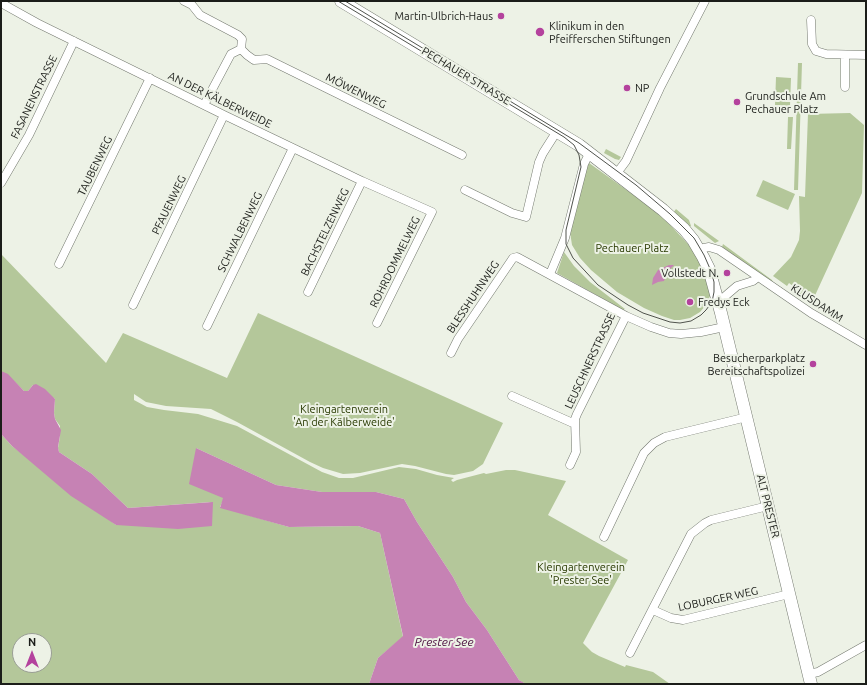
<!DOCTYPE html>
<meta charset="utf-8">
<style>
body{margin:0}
#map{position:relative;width:867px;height:685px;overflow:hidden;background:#edf2e6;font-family:Ubuntu,sans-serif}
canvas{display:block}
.frame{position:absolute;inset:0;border:2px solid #1b1d19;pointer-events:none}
.north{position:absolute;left:12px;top:633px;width:40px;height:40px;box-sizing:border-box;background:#edf2e6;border:1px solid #999d94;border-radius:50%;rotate:0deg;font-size:11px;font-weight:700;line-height:16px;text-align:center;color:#1b1d19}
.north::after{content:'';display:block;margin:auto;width:14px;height:18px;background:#b4429d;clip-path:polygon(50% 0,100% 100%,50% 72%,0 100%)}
</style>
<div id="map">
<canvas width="867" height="685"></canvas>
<div class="frame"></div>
<div class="north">N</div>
</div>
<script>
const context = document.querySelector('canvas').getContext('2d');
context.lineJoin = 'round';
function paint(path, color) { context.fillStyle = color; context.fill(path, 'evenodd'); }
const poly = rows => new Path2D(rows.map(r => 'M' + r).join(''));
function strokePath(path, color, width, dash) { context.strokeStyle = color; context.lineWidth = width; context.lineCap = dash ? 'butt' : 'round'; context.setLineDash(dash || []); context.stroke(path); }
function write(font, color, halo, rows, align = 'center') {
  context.font = font + ' Ubuntu,sans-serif'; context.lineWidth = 4; context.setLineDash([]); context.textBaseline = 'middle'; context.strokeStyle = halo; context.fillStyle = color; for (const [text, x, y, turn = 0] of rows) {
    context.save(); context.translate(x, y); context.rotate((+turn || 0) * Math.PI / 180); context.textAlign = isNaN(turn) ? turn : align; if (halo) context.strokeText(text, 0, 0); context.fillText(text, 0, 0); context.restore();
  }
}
const green = poly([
 [798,63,802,63,798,190,794,190],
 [776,77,791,78,790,106,775,105],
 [850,113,864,125,862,193,812,302,798,293,798,290,789,283,787,286,773,276,791,257,799,240,800,231,799,196,805,197,808,114],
 [788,117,793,117,791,149,787,149],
 [606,149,621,157,619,160,615,159,604,153],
 [589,163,660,214,689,245,702,265,710,290,710,296,706,305,700,312,690,318,680,320,674,320,662,316,644,308,617,292,591,270,580,258,572,245,570,232,587,167],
 [763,180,795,194,788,210,756,196],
 [676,209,689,220,691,226,689,227,673,213],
 [694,223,719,241,715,243,694,226],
 [723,244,772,280,774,284,722,247],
 [564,252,574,266,590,282,625,309,623,310,557,273],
 [1,254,106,363,123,333,227,378,258,313,503,423,483,464,473,471,454,475,446,474,415,466,402,464,360,473,343,474,323,468,310,462,237,422,211,409,166,406,146,402,134,394,134,400,147,407,164,410,198,414,237,426,322,472,339,478,353,478,399,467,416,469,437,475,454,478,451,480,453,482,457,480,484,473,486,474,506,470,515,470,566,481,548,515,628,560,583,643,592,652,599,656,625,667,626,665,653,672,670,684,526,684,522,682,519,680,487,630,466,602,453,577,417,522,404,499,376,492,322,492,276,485,196,448,224,498,220,507,289,527,358,526,380,533,403,637,378,658,369,684,1,684,1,434,12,446,116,525,212,502,128,508,92,474,59,452,58,448,60,436,60,426,55,419,54,413,55,399,33,385,28,391,24,391,16,383,1,371],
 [20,641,44,641,44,665,20,665]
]);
const water = poly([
 [669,265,674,265,668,271,664,281,658,282,652,285,653,278,658,270],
 [1,371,8,374,24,391,28,391,33,385,36,384,45,389,55,399,54,413,55,419,61,430,58,447,59,452,92,474,128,508,213,502,212,526,178,529,116,525,71,496,12,446,1,434],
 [196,448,276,485,322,492,376,492,404,499,417,522,453,577,466,602,487,630,519,680,526,684,369,684,378,658,403,636,380,533,358,526,289,527,220,508,223,498,189,484]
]);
const minor = poly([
 [184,1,192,5,200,15,238,35,242,39,241,49,247,55,254,60,267,59,462,155],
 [1,3,37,23,224,115,362,181,432,212,377,323],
 [811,20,812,44,816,51,826,54,866,55],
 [845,87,845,55],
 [204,105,231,54,241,49],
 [617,173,626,161,660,88,705,1],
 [1,183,29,135,74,41],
 [465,190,512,213,526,217,539,162,543,153,557,131],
 [699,249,709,247,719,250,811,313,866,345],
 [59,264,150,78],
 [550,274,565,238,584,164,590,152],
 [308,292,362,181],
 [717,299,723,298,737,286,753,281,758,277],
 [133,305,224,115],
 [207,326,293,148],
 [451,353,458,339,511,261,513,258,517,257,626,316,651,327,669,333,681,334,701,332,724,327],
 [512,396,575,424],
 [570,465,576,452,575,419,577,414,626,316],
 [604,537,644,453,654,443,665,437,747,417],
 [653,610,671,618,683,620,789,594],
 [630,653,691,534,705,523,711,520,768,506],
 [809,674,818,672,866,645]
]);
const secondary = poly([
 [341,1,579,145,663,210,684,229,693,240,703,257,709,269,721,313,811,684]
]);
const tram = poly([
 [338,1,564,137,574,145,579,155,581,167,566,230,566,244,573,258,598,285,628,305,643,313,670,322,680,323,691,321,701,315,706,310,712,302,714,292,714,282,711,271,704,255,694,238,670,214,636,185,579,143,345,1]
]);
const markers = [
 [501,16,4,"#b4429d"],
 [540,32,5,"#b4429d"],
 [627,88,4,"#b4429d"],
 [737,102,4,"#b4429d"],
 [727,273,4,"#b4429d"],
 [690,302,4,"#b4429d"],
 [813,364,4,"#b4429d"]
];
const poiNames = [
 ["Martin-Ulbrich-Haus",493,16,"right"],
 ["Klinikum in den",549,26],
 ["Pfeifferschen Stiftungen",549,39],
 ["NP",635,88],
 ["Grundschule Am",745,96],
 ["Pechauer Platz",745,109],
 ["Vollstedt N.",719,273,"right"],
 ["Fredys Eck",698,302],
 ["Besucherparkplatz",805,358,"right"],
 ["Bereitschaftspolizei",805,371,"right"]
];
const streetNames = [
 ["PECHAUER STRASSE",466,76,31],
 ["MÖWENWEG",356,91,26],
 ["FASANENSTRASSE",34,97,-64],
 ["AN DER KÄLBERWEIDE",220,100,26],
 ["TAUBENWEG",95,166,-64],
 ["PFAUENWEG",169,205,-64],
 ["SCHWALBENWEG",240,232,-64],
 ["BACHSTELZENWEG",325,232,-64],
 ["ROHRDOMMELWEG",395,262,-64],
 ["BLESSHUHNWEG",473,297,-56],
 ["KLUSDAMM",817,303,33],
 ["LEUSCHNERSTRASSE",590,361,-65],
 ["ALT PRESTER",768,506,76],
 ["LOBURGER WEG",718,599,-12]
];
const parkNames = [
 ["Pechauer Platz",632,248],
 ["Kleingartenverein",344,409],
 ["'An der Kälberweide'",344,422],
 ["Kleingartenverein",581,567],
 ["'Prester See'",581,580]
];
const waterNames = [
 ["Prester See",444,642]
];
paint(green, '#b4c79a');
paint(water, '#c682b4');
strokePath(minor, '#73786e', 9);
strokePath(secondary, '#73786e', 13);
strokePath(minor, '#fff', 8);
strokePath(secondary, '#fff', 12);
strokePath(tram, '#50534d', 1);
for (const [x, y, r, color] of markers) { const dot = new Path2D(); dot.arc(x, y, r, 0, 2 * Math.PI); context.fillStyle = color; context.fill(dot); strokePath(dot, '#edf2e6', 1.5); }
write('11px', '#1b1d19', '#edf2e6', poiNames, 'left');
write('11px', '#1b1d19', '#edf2e6', streetNames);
write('11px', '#283901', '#edf2e6', parkNames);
write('italic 12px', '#4a0d3e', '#edf2e6', waterNames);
</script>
